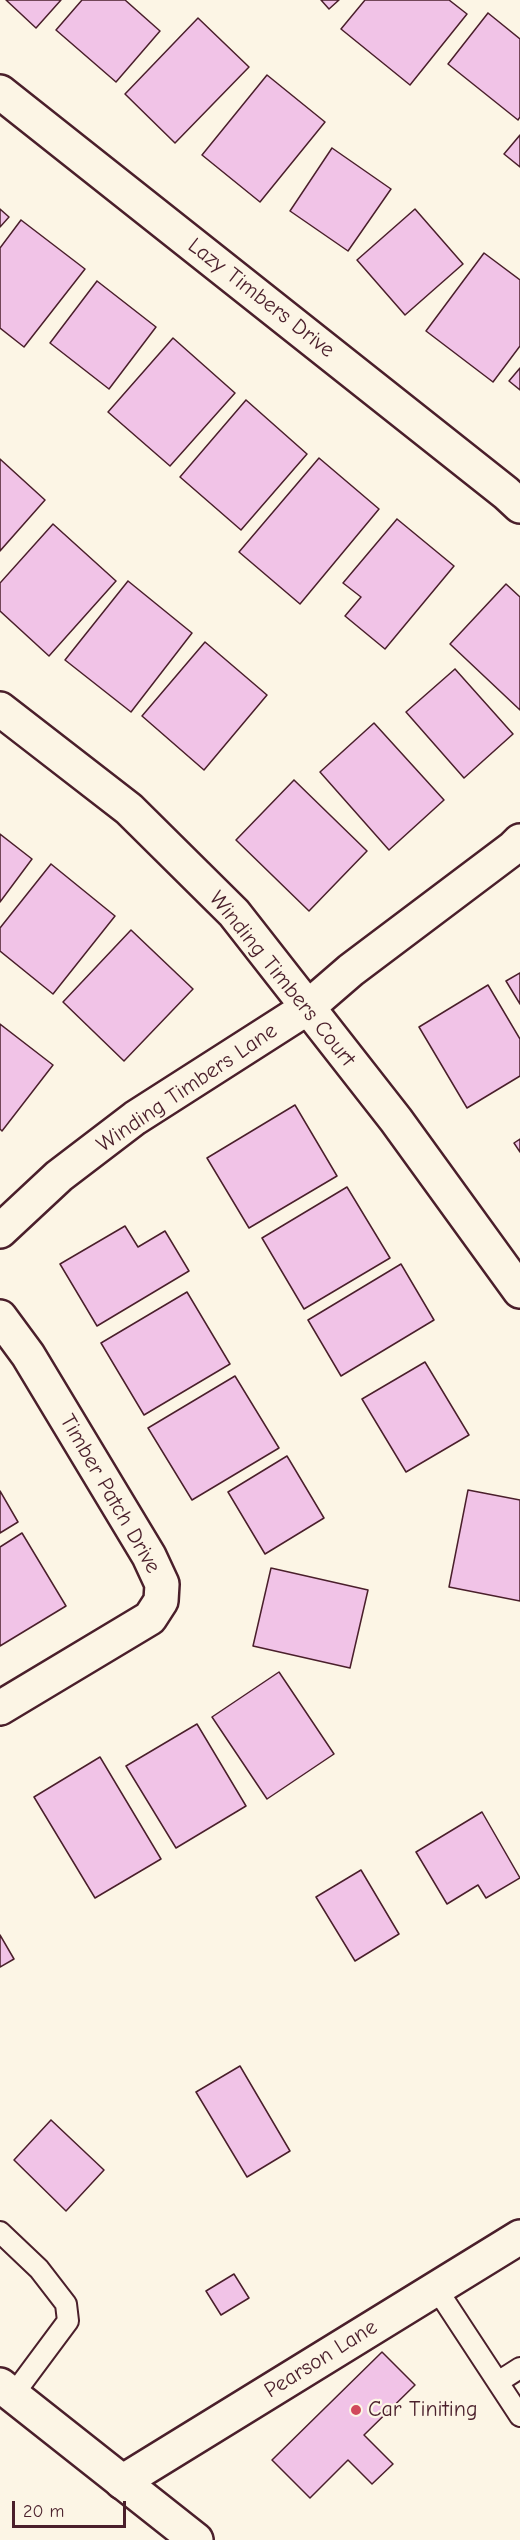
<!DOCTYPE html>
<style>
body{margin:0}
#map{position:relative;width:520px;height:2540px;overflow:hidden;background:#fcf5e5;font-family:"Comic Neue",sans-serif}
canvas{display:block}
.scale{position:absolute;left:12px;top:2501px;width:114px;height:27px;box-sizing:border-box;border:3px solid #4a1f2b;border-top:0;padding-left:8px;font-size:18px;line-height:21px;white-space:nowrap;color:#4a1f2b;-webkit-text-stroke:4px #fcf5e5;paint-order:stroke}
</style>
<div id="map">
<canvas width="520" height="2540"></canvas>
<div class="scale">20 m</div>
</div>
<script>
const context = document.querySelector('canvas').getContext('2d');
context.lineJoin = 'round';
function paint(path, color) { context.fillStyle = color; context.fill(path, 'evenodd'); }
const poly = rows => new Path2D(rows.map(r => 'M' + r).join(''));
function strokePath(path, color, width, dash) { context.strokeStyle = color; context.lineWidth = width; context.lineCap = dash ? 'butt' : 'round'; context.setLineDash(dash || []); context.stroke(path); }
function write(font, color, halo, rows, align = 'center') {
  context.font = font + ' "Comic Neue",sans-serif'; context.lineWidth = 4.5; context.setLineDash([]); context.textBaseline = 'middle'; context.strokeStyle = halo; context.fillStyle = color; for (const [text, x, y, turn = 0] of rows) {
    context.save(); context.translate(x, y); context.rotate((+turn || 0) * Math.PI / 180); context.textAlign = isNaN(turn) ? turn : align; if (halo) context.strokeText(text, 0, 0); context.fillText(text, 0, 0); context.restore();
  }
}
const building = poly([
 [6,0,61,0,36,28,6,0],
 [82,0,125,0,160,31,116,82,56,30,82,0],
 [321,0,339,0,329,9,321,0],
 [365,0,449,0,467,14,410,85,341,29,365,0],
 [488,13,520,39,520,117,518,120,448,64,488,13],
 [198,18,249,67,175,143,125,94,198,18],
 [267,75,325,122,260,202,202,155,267,75],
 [520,135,520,167,504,154,520,135],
 [332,148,391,189,348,251,290,211,332,148],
 [0,209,9,217,0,227,0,209],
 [415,209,463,264,405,315,357,260,415,209],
 [21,220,85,269,24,347,0,328,0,248,21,220],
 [484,253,520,280,520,346,493,382,426,331,484,253],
 [97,281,156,327,109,389,50,343,97,281],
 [173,338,235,393,170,466,108,412,173,338],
 [520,368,520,390,509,381,520,368],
 [246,400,307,454,241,530,180,477,246,400],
 [319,458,379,509,300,604,239,552,319,458],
 [0,459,45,500,0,551,0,459],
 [397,519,454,566,385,649,345,616,361,597,343,583,397,519],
 [53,524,116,581,49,656,0,611,0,583,53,524],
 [128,581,192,633,131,712,65,660,128,581],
 [506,584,520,597,520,710,450,644,506,584],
 [205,642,267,695,204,770,142,716,205,642],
 [455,669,513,734,464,778,406,712,455,669],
 [374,723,444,800,389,850,320,772,374,723],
 [294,780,367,851,309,911,236,840,294,780],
 [0,834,32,859,0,902,0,834],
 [51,864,115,916,53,994,0,951,0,928,51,864],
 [131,930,193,989,124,1061,63,1002,131,930],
 [520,973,520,1004,506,981,520,973],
 [488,985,520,1039,520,1076,467,1108,419,1027,488,985],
 [0,1024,53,1065,2,1131,0,1129,0,1024],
 [295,1105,337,1176,249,1228,207,1158,295,1105],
 [520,1139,520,1152,514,1143,520,1139],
 [347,1187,390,1258,304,1309,262,1238,347,1187],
 [125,1226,138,1247,165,1231,189,1271,97,1326,60,1264,125,1226],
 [401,1264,434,1320,341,1376,308,1320,401,1264],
 [187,1292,230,1364,144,1415,101,1343,187,1292],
 [425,1362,469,1435,406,1472,362,1399,425,1362],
 [235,1376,279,1448,192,1500,148,1428,235,1376],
 [287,1456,324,1518,265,1554,228,1492,287,1456],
 [468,1490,520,1500,520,1601,449,1587,468,1490],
 [0,1491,18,1522,0,1533,0,1491],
 [22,1533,66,1606,0,1646,0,1547,22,1533],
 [271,1568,368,1590,350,1668,253,1646,271,1568],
 [279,1672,334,1754,267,1799,212,1717,279,1672],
 [197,1724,246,1806,176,1848,126,1766,197,1724],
 [100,1757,161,1859,95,1898,34,1797,100,1757],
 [482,1812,520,1878,486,1898,478,1885,447,1904,416,1852,482,1812],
 [361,1870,399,1934,355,1961,316,1897,361,1870],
 [0,1935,14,1959,0,1967,0,1935],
 [240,2066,290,2151,247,2177,196,2092,240,2066],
 [51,2120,104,2170,66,2211,14,2160,51,2120],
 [234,2274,249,2298,221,2315,206,2291,234,2274],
 [382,2352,415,2385,364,2435,393,2464,372,2484,348,2460,310,2498,272,2460,382,2352]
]);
const lane = poly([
 [0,2232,39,2269,66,2304,68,2321,13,2395],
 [436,2288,520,2416],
 [498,2382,520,2368]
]);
const street = poly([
 [0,92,506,493,520,506],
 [0,709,129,809,234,913,396,1120,520,1291],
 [0,1231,59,1176,135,1118,307,1008,351,970,513,848,520,841],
 [0,1317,28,1355,149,1556,162,1584,161,1601,150,1618,0,1708],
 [122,2482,520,2237]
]);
const secondary = poly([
 [0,2385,196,2540]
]);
const markers = [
 [356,2410,6,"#d1495b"]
];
const streetNames = [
 ["Lazy Timbers Drive",261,298,38],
 ["Winding Timbers Court",282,979,51],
 ["Winding Timbers Lane",187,1088,-34],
 ["Timber Patch Drive",110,1494,60],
 ["Pearson Lane",321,2359,-32]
];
const poiNames = [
 ["Car Tiniting",368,2410]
];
paint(building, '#f1c3e7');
strokePath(building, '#4a1f2b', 1.5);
strokePath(lane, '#4a1f2b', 24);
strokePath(street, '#4a1f2b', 38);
strokePath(secondary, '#4a1f2b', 38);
strokePath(lane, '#fcf5e5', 20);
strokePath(street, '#fcf5e5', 33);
strokePath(secondary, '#fcf5e5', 33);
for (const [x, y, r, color] of markers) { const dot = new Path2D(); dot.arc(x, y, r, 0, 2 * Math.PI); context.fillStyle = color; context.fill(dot); strokePath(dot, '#fcf5e5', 2); }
write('22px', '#4a1f2b', '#fcf5e5', streetNames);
write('22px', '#4a1f2b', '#fcf5e5', poiNames, 'left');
</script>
